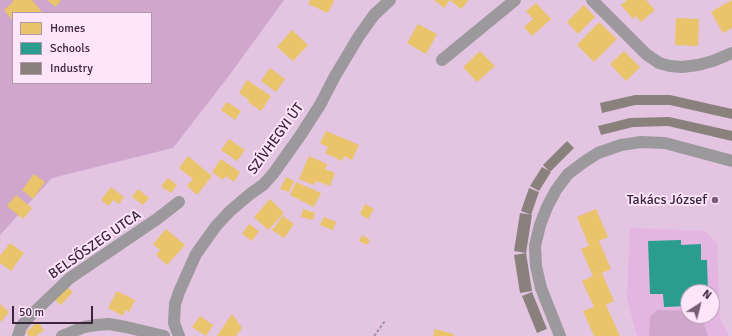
<!DOCTYPE html>
<meta charset="utf-8">
<style>
body{margin:0}
#map{position:relative;width:732px;height:336px;overflow:hidden;background:#e3c4e1;font-family:Signika,sans-serif}
canvas{display:block}
.legend{position:absolute;left:12px;top:12px;width:140px;height:72px;box-sizing:border-box;background:#fde5fa;border:1px solid #af98ad;margin:0;padding:5px 7px;list-style:none;font-size:12px;color:#3b253a}
.legend li{display:flex;align-items:center;gap:8px;height:20px}
.legend b{width:20px;border:1px solid #af98ad}
.north{position:absolute;left:680px;top:284px;width:40px;height:40px;box-sizing:border-box;background:#fde5fa;border:1px solid #af98ad;border-radius:50%;rotate:36deg;font-size:11px;font-weight:700;line-height:16px;text-align:center;color:#3b253a}
.north::after{content:'';display:block;margin:auto;width:14px;height:18px;background:#765d74;clip-path:polygon(50% 0,100% 100%,50% 72%,0 100%)}
.scale{position:absolute;left:12px;top:306px;width:81px;height:18px;box-sizing:border-box;border:2px solid #3b253a;border-top:0;padding-left:5px;font-size:12px;line-height:14px;white-space:nowrap;color:#3b253a;-webkit-text-stroke:3px #fde5fa;paint-order:stroke}
</style>
<div id="map">
<canvas width="732" height="336"></canvas>
<ul class="legend">
<li><b style="height:11px;background:#e9c46a"></b>Homes</li>
<li><b style="height:11px;background:#2a9d8f"></b>Schools</li>
<li><b style="height:11px;background:#8a817c"></b>Industry</li>
</ul>
<div class="north">N</div>
<div class="scale">50 m</div>
</div>
<script>
const context = document.querySelector('canvas').getContext('2d');
context.lineJoin = 'round';
function paint(path, color) { context.fillStyle = color; context.fill(path, 'evenodd'); }
const poly = rows => new Path2D(rows.map(r => 'M' + r).join(''));
function strokePath(path, color, width, dash) { context.strokeStyle = color; context.lineWidth = width; context.lineCap = dash ? 'butt' : 'round'; context.setLineDash(dash || []); context.stroke(path); }
function write(font, color, halo, rows, align = 'center') {
  context.font = font + ' Signika,sans-serif'; context.lineWidth = 4; context.setLineDash([]); context.textBaseline = 'middle'; context.strokeStyle = halo; context.fillStyle = color; for (const [text, x, y, turn = 0] of rows) {
    context.save(); context.translate(x, y); context.rotate((+turn || 0) * Math.PI / 180); context.textAlign = isNaN(turn) ? turn : align; if (halo) context.strokeText(text, 0, 0); context.fillText(text, 0, 0); context.restore();
  }
}
const built = poly([
 [630,228,705,231,717,243,720,318,729,336,637,336,627,298],
 [688,292,712,292,712,316,688,316]
]);
const green = poly([
 [0,0,284,0,231,73,173,148,52,178,0,235],
 [13,13,151,13,151,83,13,83],
 [657,310,687,311,688,316,697,316,703,321,708,336,649,336,650,317]
]);
const homes = poly([
 [12,0,32,0,43,13,13,13,13,21,4,10,13,2],
 [47,0,61,0,56,7],
 [310,0,333,0,334,1,328,13,308,4],
 [434,0,469,0,461,9,450,0,444,8],
 [627,0,646,0,655,10,641,22,636,16,633,19,621,5],
 [732,0,732,28,723,33,711,12],
 [536,3,551,19,532,36,524,27,533,19,526,11],
 [584,5,595,17,578,34,567,22],
 [676,18,699,19,698,46,675,45],
 [599,22,617,39,594,62,577,45],
 [418,24,437,34,426,54,407,43],
 [292,30,308,45,293,61,277,47],
 [480,51,495,66,477,82,463,67],
 [624,51,640,67,626,81,610,64],
 [270,68,285,79,276,92,261,81],
 [247,80,271,96,261,111,248,102,249,100,239,93],
 [227,102,241,111,235,120,221,110],
 [326,131,359,145,352,160,344,156,342,161,325,153,328,147,320,143],
 [229,139,245,150,237,161,221,150],
 [188,156,212,176,197,195,187,186,193,179,179,168],
 [309,156,327,164,325,169,335,173,330,186,316,181,314,185,299,179],
 [221,159,240,172,234,182,226,176,223,180,212,172],
 [34,174,45,182,33,199,22,190],
 [286,177,294,181,289,192,280,189],
 [168,178,177,185,171,193,161,186],
 [296,182,321,193,314,207,290,195],
 [111,187,124,197,119,204,113,200,109,206,101,200],
 [138,189,149,198,143,205,132,197],
 [16,195,32,208,23,219,7,206],
 [270,199,284,213,268,230,254,217],
 [365,204,374,209,368,219,360,214],
 [303,209,315,213,313,220,301,217],
 [596,209,608,237,599,241,611,269,602,273,614,301,606,305,620,336,594,336,583,311,594,307,582,281,593,276,581,249,589,246,577,217],
 [283,216,294,224,284,238,272,230],
 [324,217,336,222,333,230,320,225],
 [249,224,259,231,252,241,242,234],
 [166,229,185,245,167,265,156,255,160,250,153,244],
 [362,235,370,240,367,245,359,241],
 [10,243,24,253,11,271,0,263,0,256],
 [66,286,73,292,61,305,54,299],
 [117,291,135,300,129,312,125,310,123,316,108,308],
 [0,304,9,312,1,322,0,320],
 [232,314,242,328,236,336,217,336],
 [200,316,213,325,206,336,192,327],
 [38,322,44,330,36,336,29,336,26,332],
 [435,329,454,334,453,336,433,336]
]);
const schools = poly([
 [681,240,681,245,701,244,701,260,707,260,708,292,688,292,688,306,664,307,663,294,650,294,648,241]
]);
const industry = poly([
 [635,95,670,95,732,109,732,119,670,105,635,105,602,113,600,103],
 [669,117,732,131,732,141,668,126,633,127,601,135,598,126,630,118],
 [567,141,574,148,550,172,543,165],
 [542,167,551,172,539,191,530,186],
 [529,188,539,192,531,215,521,211],
 [520,213,532,215,526,253,514,251],
 [526,253,532,291,520,293,514,255],
 [532,292,547,329,537,333,522,296]
]);
const path = poly([
 [374,336,385,321]
]);
const minor = poly([
 [592,0,646,54,659,63,670,66,682,67,698,65,713,61,732,53],
 [442,60,515,0],
 [18,336,21,327,29,317,70,278,157,219,179,202],
 [62,336,84,327,96,325,109,324,126,327,164,336],
 [179,336,174,323,175,304,179,292,196,254,216,226,230,211,250,194,263,185,273,174,300,136,320,105,335,76,359,36,374,15,390,0],
 [560,336,541,288,536,266,535,246,540,225,547,207,556,190,568,174,584,162,598,153,621,145,641,142,665,143,732,161]
]);
const markers = [
 [715,200,4,"#765d74"]
];
const streetNames = [
 ["SZÍVHEGYI ÚT",276,139,-54],
 ["BELSŐSZEG UTCA",95,245,-35]
];
const poiNames = [
 ["Takács József",707,200]
];
paint(built, '#e5b5e2');
paint(green, '#cfa7cc');
paint(homes, '#e9c46a');
paint(schools, '#2a9d8f');
paint(industry, '#8a817c');
strokePath(path, '#9d949c', 2, [3, 2]);
strokePath(minor, '#9b999b', 12);
for (const [x, y, r, color] of markers) { const dot = new Path2D(); dot.arc(x, y, r, 0, 2 * Math.PI); context.fillStyle = color; context.fill(dot); strokePath(dot, '#fde5fa', 1.5); }
write('14px', '#3b253a', '#fde5fa', streetNames);
write('14px', '#3b253a', '#fde5fa', poiNames, 'right');
</script>
